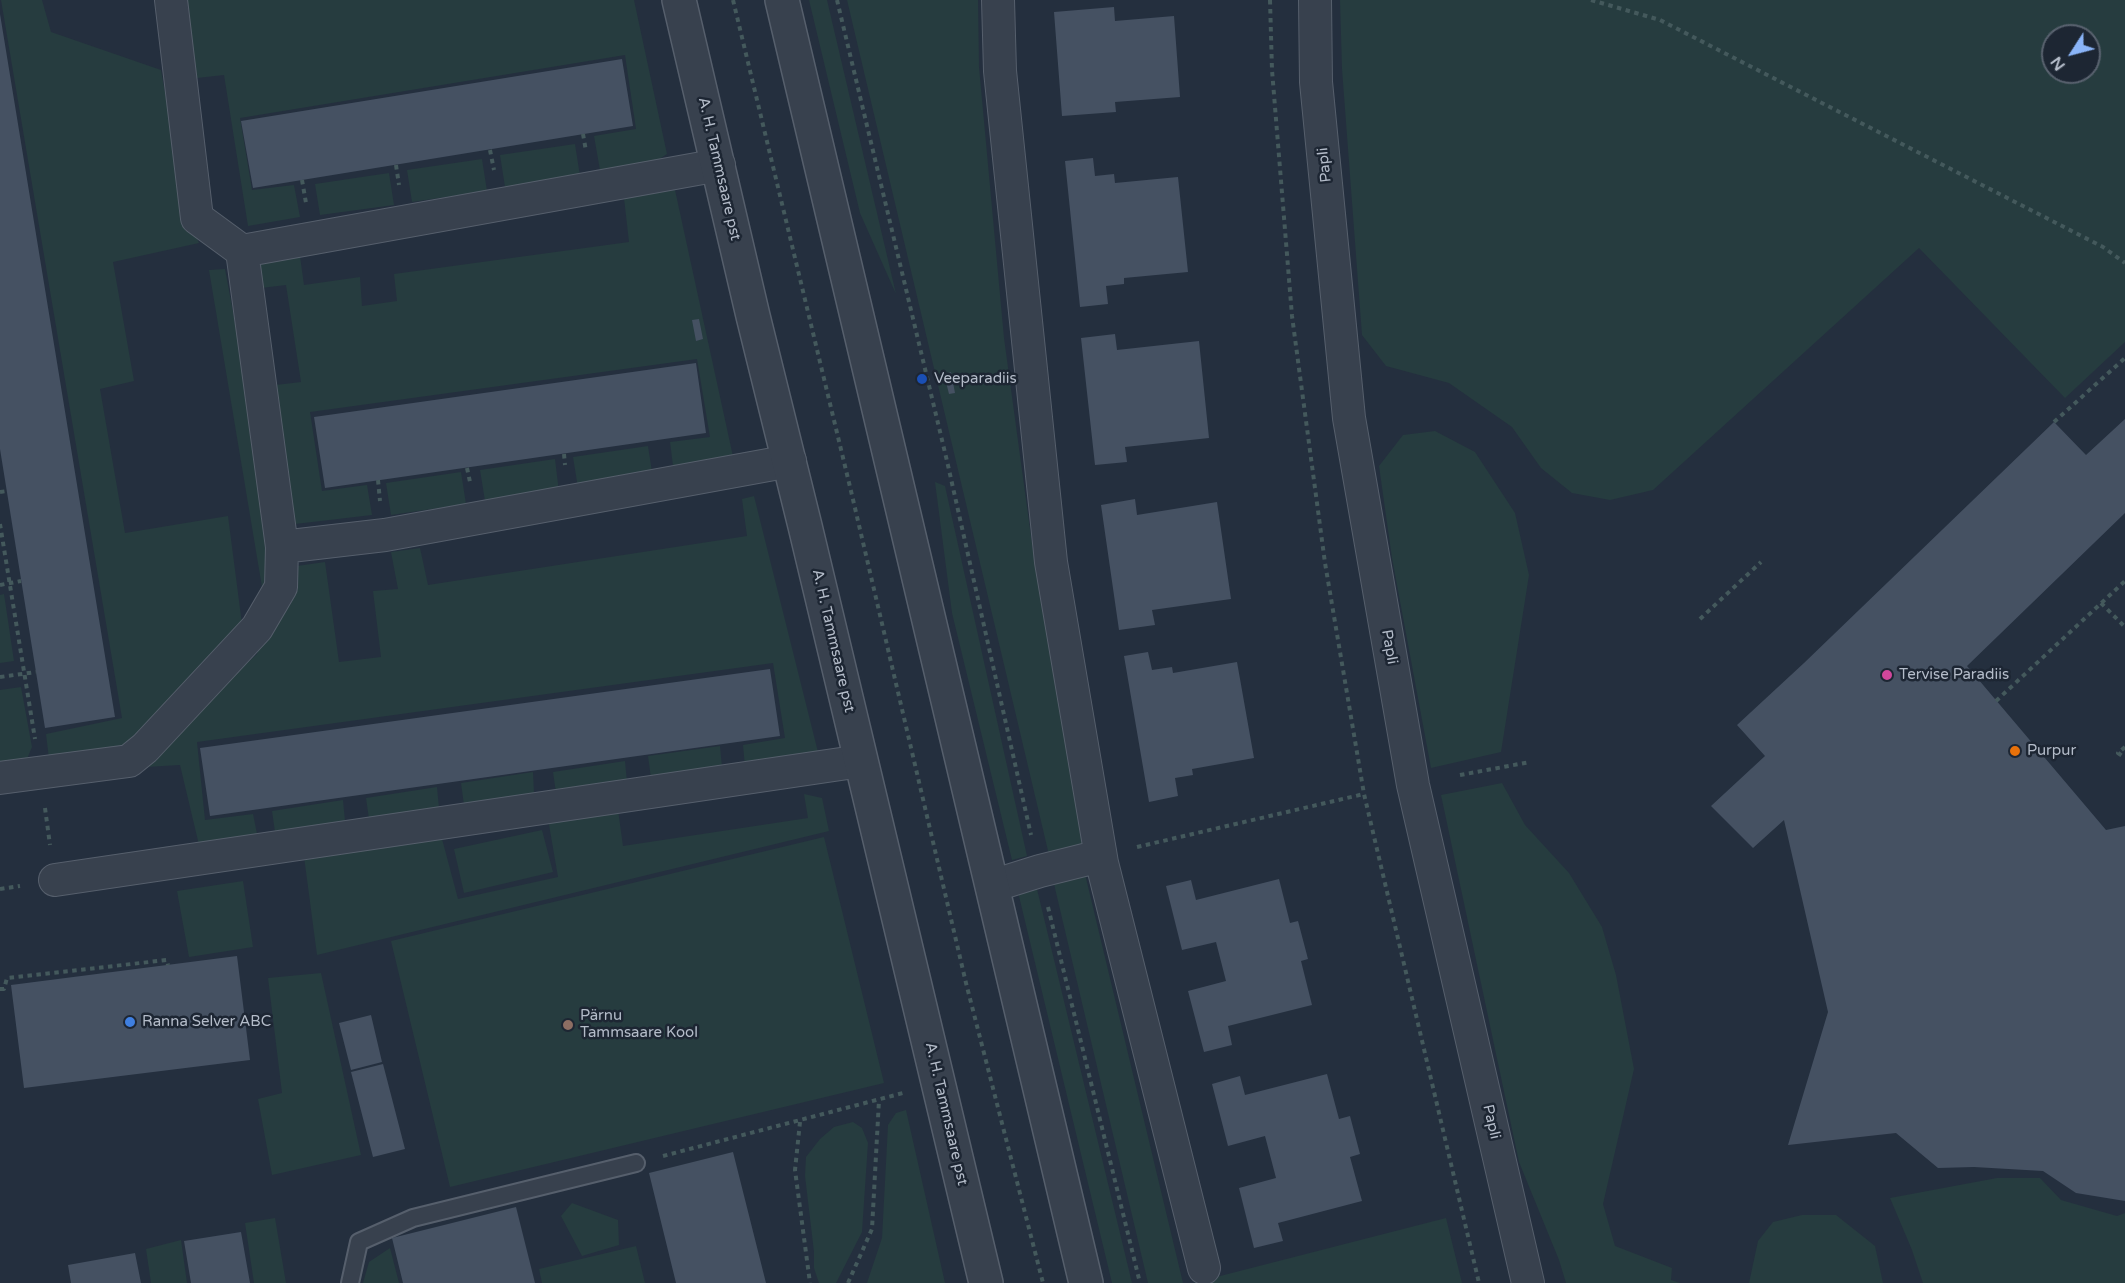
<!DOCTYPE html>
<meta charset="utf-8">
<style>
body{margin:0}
#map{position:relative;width:2125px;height:1283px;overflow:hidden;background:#242f3e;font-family:"Varela Round",sans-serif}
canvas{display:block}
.north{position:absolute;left:2041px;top:24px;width:60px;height:60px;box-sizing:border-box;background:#1d2633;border:2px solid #59626f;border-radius:50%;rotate:234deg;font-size:16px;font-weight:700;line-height:24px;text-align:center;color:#b4bcc9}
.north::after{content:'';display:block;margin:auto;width:21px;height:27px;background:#8ab4f8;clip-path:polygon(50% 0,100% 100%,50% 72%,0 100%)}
</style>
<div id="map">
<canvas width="2125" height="1283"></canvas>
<div class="north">N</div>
</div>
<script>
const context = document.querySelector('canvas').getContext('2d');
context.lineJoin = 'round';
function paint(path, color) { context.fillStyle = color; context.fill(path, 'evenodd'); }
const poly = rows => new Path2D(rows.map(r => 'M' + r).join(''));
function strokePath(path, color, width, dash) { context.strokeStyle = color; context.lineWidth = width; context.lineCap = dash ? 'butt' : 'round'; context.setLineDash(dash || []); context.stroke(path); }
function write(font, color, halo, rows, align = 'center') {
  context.font = font + ' "Varela Round",sans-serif'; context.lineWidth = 5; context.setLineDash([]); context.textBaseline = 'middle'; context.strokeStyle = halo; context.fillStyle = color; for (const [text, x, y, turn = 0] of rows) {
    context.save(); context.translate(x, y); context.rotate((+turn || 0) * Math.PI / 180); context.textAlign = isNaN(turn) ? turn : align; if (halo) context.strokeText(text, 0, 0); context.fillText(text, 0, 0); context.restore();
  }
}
const green = poly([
 [1,0,42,0,51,32,161,70,187,217,199,243,113,262,134,381,100,389,125,533,228,516,242,624,125,751,49,759,46,734,122,718],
 [186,0,634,0,667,154,647,167,601,176,594,136,636,129,625,55,240,118,252,190,294,185,300,217,248,226,224,75,188,79],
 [809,0,827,0,896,294,860,213],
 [847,0,978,0,979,67,1004,338,1033,551,1083,844,1049,855],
 [1340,0,2125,0,2125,342,2065,398,1919,248,1653,490,1610,500,1572,493,1541,468,1512,427,1449,383,1386,366,1362,335,1342,69],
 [2053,36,2089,36,2089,72,2053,72],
 [575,144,580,176,505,187,500,155],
 [482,159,487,191,412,202,407,170],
 [389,173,394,205,320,215,315,184],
 [675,190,734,461,674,474,670,442,710,437,697,359,310,412,322,491,367,485,372,515,295,524,267,386,301,382,286,285,253,289,260,255,299,249,304,285,360,277,362,306,397,301,394,274,629,242,624,198],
 [225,269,272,521,272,577,263,593,209,270],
 [1435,431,1475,452,1515,513,1529,575,1501,752,1431,768,1392,558,1379,466,1403,435],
 [648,446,653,478,578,488,573,457],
 [555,459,559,492,485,501,480,470],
 [461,472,466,504,391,515,386,483],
 [935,482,945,486,1027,856,1012,860,952,613],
 [754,496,818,752,745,767,743,745,785,738,773,663,197,742,205,820,253,814,257,834,199,845,180,765,146,767,210,697,257,654,260,634,291,604,290,567,325,562,339,662,381,657,373,591,398,589,391,552,420,548,428,585,747,536,742,499],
 [4,594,14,661,0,663,0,595],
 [21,687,32,747,24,766,0,769,0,690],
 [720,746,722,767,651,778,648,756],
 [625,761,627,782,556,793,553,772],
 [533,772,534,793,464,805,461,783],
 [1502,783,1525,825,1569,873,1602,927,1616,975,1634,1069,1603,1204,1615,1246,1672,1268,1671,1280,1680,1283,1566,1283,1559,1260,1519,1162,1441,795],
 [437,787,439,808,369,819,366,798],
 [804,794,822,798,829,831,317,955,303,849,441,835,458,899,558,877,548,819,618,810,623,846,808,818],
 [343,800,345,821,275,832,272,811],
 [542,830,553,872,464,893,454,849],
 [824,837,884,1083,450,1187,391,941],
 [1085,874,1183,1283,1148,1283,1054,884],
 [243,881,253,947,189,957,177,891],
 [1036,885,1132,1283,1112,1283,1018,892],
 [321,973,361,1155,272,1175,258,1099,282,1093,268,978],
 [906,1110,945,1283,867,1283,882,1238,888,1125,896,1113],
 [853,1122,862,1128,868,1143,862,1232,836,1283,819,1283,814,1268,814,1252,805,1176,806,1157,820,1139,834,1127],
 [1997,1178,2040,1178,2061,1200,2117,1216,2125,1213,2125,1283,1923,1283,1912,1250,1890,1198],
 [572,1203,618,1220,619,1245,582,1256,561,1216],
 [1802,1215,1836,1215,1875,1246,1883,1283,1749,1283,1758,1241,1773,1222],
 [275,1218,286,1283,254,1283,245,1223],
 [1446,1218,1462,1283,1193,1283],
 [181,1240,187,1283,151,1283,146,1249],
 [636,1246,645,1283,542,1283,539,1269],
 [390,1248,399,1283,363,1283,369,1262]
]);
const building = poly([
 [1114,7,1115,21,1174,16,1180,97,1115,102,1116,112,1062,116,1054,12],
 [0,14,115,717,45,728,0,449],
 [622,59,633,126,253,188,241,121],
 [1093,158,1095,176,1114,174,1115,183,1178,177,1188,272,1124,278,1124,284,1106,286,1108,304,1080,307,1065,161],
 [699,319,703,339,696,341,692,320],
 [1115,334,1117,350,1199,341,1209,438,1125,447,1127,462,1095,465,1081,338],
 [696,363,706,433,325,488,314,417],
 [951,372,955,393,949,394,944,374],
 [2125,419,2125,513,1967,666,2106,830,2125,826,2125,1201,2076,1193,2043,1171,1974,1167,1938,1168,1896,1133,1788,1145,1828,1012,1784,820,1753,848,1711,806,1765,756,1737,725,1804,663,2054,422,2086,455],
 [1135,499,1137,515,1217,502,1231,599,1152,610,1155,625,1119,630,1101,505],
 [1148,652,1152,670,1172,667,1173,673,1237,662,1254,758,1192,769,1193,775,1175,778,1178,796,1149,802,1124,656],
 [770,669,780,736,210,816,200,748],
 [1279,879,1290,923,1298,921,1308,959,1301,961,1312,1005,1228,1026,1232,1045,1204,1052,1188,991,1226,981,1216,942,1182,950,1166,886,1191,880,1196,900],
 [237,956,250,1060,24,1088,11,985],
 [371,1015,382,1062,351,1070,339,1023],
 [383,1064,405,1149,373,1157,351,1072],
 [1327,1074,1339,1119,1350,1116,1360,1154,1350,1157,1362,1201,1278,1223,1283,1241,1254,1248,1239,1188,1276,1178,1265,1136,1228,1146,1212,1084,1240,1076,1245,1095],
 [733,1152,766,1283,676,1283,649,1173],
 [516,1207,535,1283,403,1283,392,1238],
 [241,1232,250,1283,191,1283,184,1241],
 [135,1253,141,1283,71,1283,68,1265]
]);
const path = poly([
 [733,0,851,491,966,983,1043,1283],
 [837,0,947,461,1031,835],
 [1270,0,1272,70,1292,316,1325,563,1364,794,1479,1283],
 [1591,0,1660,20,2103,247,2125,263],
 [583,134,586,151],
 [490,150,494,170],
 [396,165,399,185],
 [302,180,306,203],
 [2054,422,2125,358],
 [564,454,565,465],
 [467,468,470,482],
 [378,480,380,501],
 [0,492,7,491],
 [0,524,35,739],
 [0,585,21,581],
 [2101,603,2125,627],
 [1700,619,1761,562],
 [0,677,36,672],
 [1996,701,2125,581],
 [2125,747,2118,753,2125,758],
 [1460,775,1530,762],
 [45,808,50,845],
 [1137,847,1364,794],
 [0,889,20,886],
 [1048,907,1140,1283],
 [0,989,4,989,7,978,167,960,168,965],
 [800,1122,795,1170,810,1283],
 [663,1156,903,1093],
 [848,1283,872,1229,879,1100]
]);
const service = poly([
 [350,1283,359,1242,413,1218,636,1163]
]);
const minor = poly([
 [998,0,1000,71,1051,562,1102,863,1204,1268],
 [1315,0,1316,82,1349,418,1413,785,1528,1283],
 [242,251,719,165],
 [282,547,385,535,790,461],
 [0,778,129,761,145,748,257,628,281,587,282,547,242,251,197,218,171,0],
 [55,880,861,761],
 [992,886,1040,871,1100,856]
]);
const tertiary = poly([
 [679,0,753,316,805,526,986,1283],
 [782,0,1086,1283]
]);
const markers = [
 [922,379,6,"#1a4fb4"],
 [1887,675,6,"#d1479c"],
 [2015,751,6,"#e8710a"],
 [130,1022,6,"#3f7fe0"],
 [568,1025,6,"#8d6e63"]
];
const streetNames = [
 ["Papli",1325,165,-96],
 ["A. H. Tammsaare pst",719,169,77],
 ["A. H. Tammsaare pst",833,641,77],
 ["Papli",1389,647,80],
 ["A. H. Tammsaare pst",946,1114,77],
 ["Papli",1491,1122,77]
];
const poiNames = [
 ["Veeparadiis",934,379],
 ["Tervise Paradiis",1899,675],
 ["Purpur",2027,751],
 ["Pärnu",580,1016],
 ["Tammsaare Kool",580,1033],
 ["Ranna Selver ABC",142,1022]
];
paint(green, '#263c3f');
paint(building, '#455162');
strokePath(service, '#565f6c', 20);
strokePath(minor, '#565f6c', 34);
strokePath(tertiary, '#565f6c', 36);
strokePath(path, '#44595c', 4, [4.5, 4.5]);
strokePath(service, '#38414e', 16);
strokePath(minor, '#38414e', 32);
strokePath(tertiary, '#38414e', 33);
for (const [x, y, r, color] of markers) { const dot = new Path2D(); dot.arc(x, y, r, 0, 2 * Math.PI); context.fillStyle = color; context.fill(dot); strokePath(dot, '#1d2633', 2); }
write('15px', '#b4bcc9', '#1d2633', streetNames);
write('15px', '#b4bcc9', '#1d2633', poiNames, 'left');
</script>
